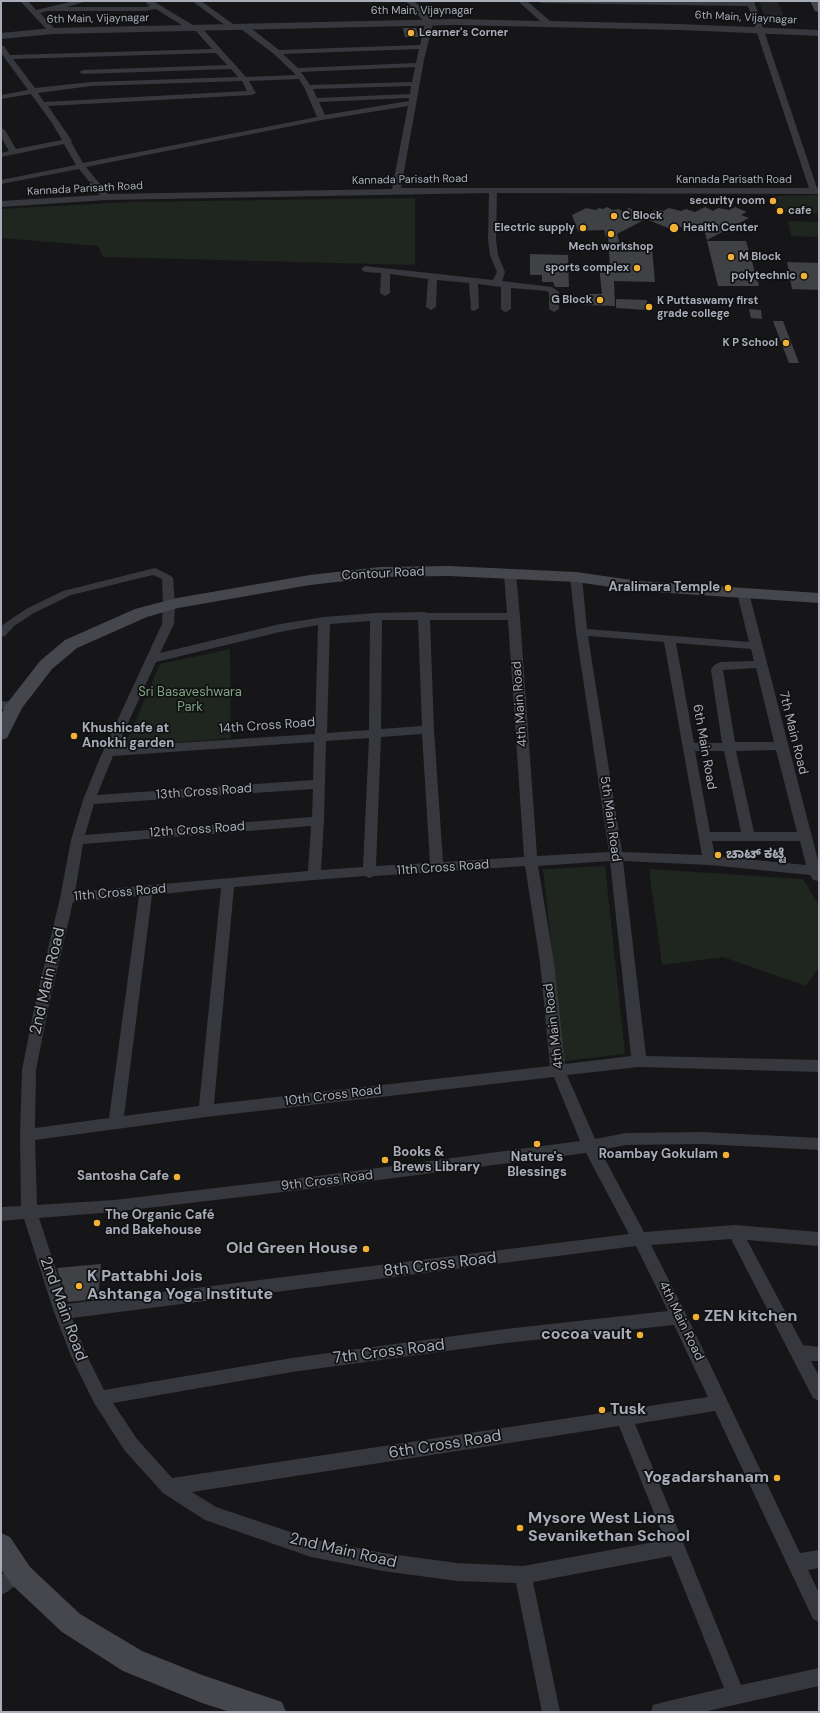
<!DOCTYPE html>
<meta charset="utf-8">
<style>
body{margin:0}
#map{position:relative;width:820px;height:1713px;overflow:hidden;background:#161618;font-family:"DM Sans",sans-serif}
canvas{display:block}
.frame{position:absolute;inset:0;border:2px solid #a8adb8;pointer-events:none}
</style>
<div id="map">
<canvas width="820" height="1713"></canvas>
<div class="frame"></div>
</div>
<script>
const context = document.querySelector('canvas').getContext('2d');
context.lineJoin = 'round';
function paint(path, color) { context.fillStyle = color; context.fill(path, 'evenodd'); }
const poly = rows => new Path2D(rows.map(r => 'M' + r).join(''));
function strokePath(path, color, width, dash) { context.strokeStyle = color; context.lineWidth = width; context.lineCap = dash ? 'butt' : 'round'; context.setLineDash(dash || []); context.stroke(path); }
function write(font, color, halo, rows, align = 'center') {
  context.font = font + ' "DM Sans","Noto Sans Kannada",sans-serif'; context.lineWidth = 3.5; context.setLineDash([]); context.textBaseline = 'middle'; context.strokeStyle = halo; context.fillStyle = color; for (const [text, x, y, turn = 0] of rows) {
    context.save(); context.translate(x, y); context.rotate((+turn || 0) * Math.PI / 180); context.textAlign = isNaN(turn) ? turn : align; if (halo) context.strokeText(text, 0, 0); context.fillText(text, 0, 0); context.restore();
  }
}
const built = poly([
 [759,1,778,1,787,24,767,24]
]);
const green = poly([
 [819,195,819,213,777,212,772,196],
 [415,198,415,265,103,257,98,246,1,238,1,209,130,202],
 [788,221,819,222,819,237,791,236],
 [230,649,231,738,124,747,160,664],
 [605,866,625,1054,564,1061,543,869],
 [649,869,803,879,819,906,819,967,806,986,723,957,662,965]
]);
const building = poly([
 [403,28,416,28,419,37,405,37],
 [607,207,613,210,619,209,622,211,629,208,645,215,657,209,663,211,669,208,681,211,686,209,695,212,705,207,713,211,718,208,729,210,735,207,747,212,741,215,749,218,707,240,703,226,695,230,687,226,683,228,675,225,668,228,646,219,617,234,621,247,652,248,655,282,614,281,615,306,585,305,586,294,602,294,599,267,610,267,608,236,606,237,604,230,578,231,572,215,586,208,596,210,599,208,603,209],
 [707,241,746,241,759,286,718,286],
 [530,254,568,255,569,287,555,287,553,282,542,282,542,275,530,275],
 [787,262,819,263,819,290,792,289],
 [616,299,647,300,647,310,616,308],
 [749,309,761,310,762,319,751,318],
 [773,321,783,321,799,363,789,363],
 [101,1264,98,1299,68,1302,57,1268]
]);
const minor = poly([
 [20,1,28,1,36,10,74,1,87,1,67,7,145,7,150,6,146,3,147,1,153,1,196,27,201,27,246,77,296,75,274,54,241,29,241,25,247,25,279,50,420,45,425,23,406,1,414,1,425,11,433,23,424,60,401,188,809,188,748,6,541,3,537,1,754,1,817,188,819,188,819,194,497,193,496,240,498,255,505,272,502,281,552,287,559,292,559,309,554,312,549,309,549,293,547,291,511,288,511,309,506,312,503,311,501,309,501,287,478,284,479,308,474,311,471,310,469,283,437,280,436,307,431,310,426,307,428,279,390,274,390,293,385,296,380,293,381,273,365,272,361,269,365,266,493,280,497,272,490,255,488,240,489,193,106,200,1,207,1,201,100,195,79,169,1,184,1,180,76,165,64,144,1,157,1,153,9,151,1,137,1,128,5,130,16,149,62,140,52,123,31,94,1,99,1,95,28,90,1,53,1,46,4,46,10,55,212,49,196,31,191,31,156,9,145,11,48,11,40,13,57,31,53,33,50,33,20,1],
 [419,49,416,63,298,68,283,54,419,49],
 [216,53,227,65,83,70,79,72,83,74,231,69,238,77,91,82,35,88,13,59,216,53],
 [415,67,412,82,310,85,301,72,415,67],
 [299,79,304,87,317,117,83,163,71,142,72,141,48,106,252,95,256,93,249,81,299,79],
 [242,81,247,91,44,102,38,93,91,86,242,81],
 [411,86,410,94,317,98,313,89,411,86],
 [409,98,409,101,325,115,319,102,409,98],
 [408,106,392,189,108,194,86,167,322,120,408,106],
 [192,1,201,1,237,27,233,29,230,29,192,1],
 [155,568,171,576,173,578,175,605,174,624,160,653,280,624,324,617,376,613,424,612,428,613,507,613,504,574,506,572,514,572,516,574,520,617,537,856,609,852,576,632,570,577,572,575,580,575,582,577,587,629,749,642,737,593,739,591,743,590,747,591,749,593,819,864,819,881,813,880,810,875,709,865,623,861,646,1056,819,1060,819,1072,639,1067,567,1075,595,1139,626,1133,703,1132,819,1138,819,1150,703,1144,626,1145,600,1150,644,1232,735,1225,819,1232,819,1246,747,1240,803,1345,819,1347,819,1361,811,1361,819,1376,819,1401,813,1398,731,1239,651,1245,685,1312,800,1553,819,1550,819,1568,808,1570,819,1593,819,1622,813,1619,715,1411,635,1424,741,1685,819,1668,819,1686,703,1712,651,1712,653,1705,660,1703,724,1688,671,1556,533,1582,560,1712,542,1712,516,1583,457,1581,383,1571,311,1557,205,1520,163,1493,125,1451,94,1403,71,1356,54,1312,24,1219,1,1221,1,1207,21,1206,20,1135,22,1070,34,1009,60,898,71,840,83,800,99,760,162,624,163,605,162,579,153,575,71,595,34,613,14,626,5,636,1,637,1,626,26,609,63,591,155,568],
 [382,620,418,620,422,726,381,729,382,620],
 [430,620,508,620,524,857,443,862,434,730,430,620],
 [370,621,369,730,327,733,330,624,370,621],
 [318,625,315,734,117,747,156,662,280,632,318,625],
 [588,636,664,642,702,855,622,852,588,636],
 [676,643,751,649,754,661,721,662,714,665,711,670,722,743,694,743,676,643],
 [756,668,774,742,735,742,723,670,756,668],
 [422,734,430,863,376,866,381,737,422,734],
 [369,738,363,867,321,870,324,821,326,741,369,738],
 [314,742,313,780,97,795,113,756,314,742],
 [776,750,797,832,754,832,736,751,776,750],
 [695,751,724,751,741,832,710,832,695,751],
 [313,789,312,817,85,835,94,804,313,789],
 [311,826,308,871,75,892,83,844,311,826],
 [712,841,800,841,806,865,715,856,712,841],
 [610,861,631,1056,565,1064,554,962,538,866,610,861],
 [525,866,540,962,550,1066,214,1104,234,887,314,880,365,876,369,878,374,876,525,866],
 [221,888,199,1106,124,1116,152,895,221,888],
 [139,896,109,1118,35,1128,36,1070,48,1009,73,902,139,896],
 [554,1077,580,1141,317,1176,114,1200,37,1205,35,1140,206,1117,554,1077],
 [586,1153,629,1234,67,1304,39,1218,114,1212,317,1188,586,1153],
 [636,1246,668,1311,506,1329,292,1358,104,1390,86,1354,72,1318,636,1246],
 [674,1325,708,1397,172,1478,137,1439,113,1403,292,1372,506,1343,674,1325],
 [619,1426,665,1540,523,1566,457,1563,383,1553,311,1539,216,1507,192,1492,619,1426],
 [1,701,14,702,18,703,20,706,18,709,14,710,1,709,1,701],
 [19,1563,25,1566,28,1572,25,1578,7,1592,1,1595,1,1575,13,1566,19,1563]
]);
const tertiary = poly([
 [518,1,527,1,550,21,680,24,819,30,819,36,680,30,455,25,53,34,1,39,1,33,53,28,455,19,540,21,518,1]
]);
const secondary = poly([
 [810,1,819,1,819,12,815,11,810,1],
 [449,566,576,572,639,581,819,593,819,603,639,591,576,582,449,576,380,577,310,585,178,608,147,617,77,648,52,669,22,708,7,738,1,740,1,715,5,706,40,661,65,640,135,609,177,598,310,575,380,567,449,566],
 [1,1533,10,1537,30,1567,80,1614,142,1651,202,1675,282,1702,286,1712,230,1712,202,1703,123,1671,62,1632,12,1585,1,1569,1,1533]
]);
const markers = [
 [411,33,4,"#f2b134"],
 [773,201,4,"#f2b134"],
 [780,211,4,"#f2b134"],
 [614,216,4,"#f2b134"],
 [583,228,4,"#f2b134"],
 [674,228,5,"#f2b134"],
 [611,234,4,"#f2b134"],
 [731,257,4,"#f2b134"],
 [637,268,4,"#f2b134"],
 [804,276,4,"#f2b134"],
 [600,300,4,"#f2b134"],
 [649,307,4,"#f2b134"],
 [786,343,4,"#f2b134"],
 [728,588,4,"#f2b134"],
 [74,736,4,"#f2b134"],
 [718,855,4,"#f2b134"],
 [537,1144,4,"#f2b134"],
 [726,1155,4,"#f2b134"],
 [385,1160,4,"#f2b134"],
 [177,1177,4,"#f2b134"],
 [97,1223,4,"#f2b134"],
 [366,1249,4,"#f2b134"],
 [79,1286,4,"#f2b134"],
 [696,1317,4,"#f2b134"],
 [640,1335,4,"#f2b134"],
 [602,1410,4,"#f2b134"],
 [777,1478,4,"#f2b134"],
 [520,1528,4,"#f2b134"]
];
const farStreetnames = [
 ["6th Main, Vijaynagar",422,11],
 ["6th Main, Vijaynagar",746,18,3],
 ["6th Main, Vijaynagar",98,19,-1],
 ["Kannada Parisath Road",410,180,-1],
 ["Kannada Parisath Road",734,180],
 ["Kannada Parisath Road",85,189,-3]
];
const farPoinames = [
 ["Learner's Corner",419,33],
 ["security room",765,201,"right"],
 ["cafe",788,211],
 ["C Block",622,216],
 ["Electric supply",575,228,"right"],
 ["Health Center",683,228],
 ["Mech workshop",611,247,"center"],
 ["M Block",739,257],
 ["sports complex",629,268,"right"],
 ["polytechnic",796,276,"right"],
 ["G Block",592,300,"right"],
 ["K Puttaswamy first",657,301],
 ["grade college",657,314],
 ["K P School",778,343,"right"]
];
const streetNames = [
 ["Contour Road",383,574,-3],
 ["4th Main Road",520,704,-94],
 ["14th Cross Road",267,726,-4],
 ["7th Main Road",793,733,76],
 ["6th Main Road",704,747,80],
 ["13th Cross Road",204,792,-4],
 ["5th Main Road",610,819,82],
 ["12th Cross Road",197,830,-4],
 ["11th Cross Road",443,868,-4],
 ["11th Cross Road",120,893,-5],
 ["4th Main Road",554,1026,-97],
 ["10th Cross Road",333,1096,-7],
 ["9th Cross Road",327,1181,-7],
 ["4th Main Road",681,1321,64]
];
const poiNames = [
 ["Aralimara Temple",720,588,"right"],
 ["Khushicafe at",82,729],
 ["Anokhi garden",82,744],
 ["ಚಾಟ್ ಕಟ್ಟೆ",726,855],
 ["Books &",393,1153],
 ["Brews Library",393,1168],
 ["Roambay Gokulam",718,1155,"right"],
 ["Nature's",537,1158,"center"],
 ["Blessings",537,1173,"center"],
 ["Santosha Cafe",169,1177,"right"],
 ["The Organic Café",105,1216],
 ["and Bakehouse",105,1231]
];
const parkNames = [
 ["Sri Basaveshwara",190,693],
 ["Park",190,708]
];
const nearStreetnames = [
 ["2nd Main Road",48,981,-77],
 ["8th Cross Road",440,1265,-7],
 ["2nd Main Road",63,1309,70],
 ["7th Cross Road",389,1352,-7],
 ["6th Cross Road",445,1445,-9],
 ["2nd Main Road",343,1551,13]
];
const nearPoinames = [
 ["Old Green House",358,1249,"right"],
 ["K Pattabhi Jois",87,1277],
 ["Ashtanga Yoga Institute",87,1295],
 ["ZEN kitchen",704,1317],
 ["cocoa vault",632,1335,"right"],
 ["Tusk",610,1410],
 ["Yogadarshanam",769,1478,"right"],
 ["Mysore West Lions",528,1519],
 ["Sevanikethan School",528,1537]
];
paint(built, '#222225');
paint(green, '#1e261f');
paint(building, '#404145');
paint(minor, '#37383d');
paint(tertiary, '#37383d');
paint(secondary, '#45474d');
for (const [x, y, r, color] of markers) { const dot = new Path2D(); dot.arc(x, y, r, 0, 2 * Math.PI); context.fillStyle = color; context.fill(dot); strokePath(dot, '#111113', 1.5); }
write('11px', '#a8adb8', '#111113', farStreetnames);
write('bold 11px', '#a8adb8', '#111113', farPoinames, 'left');
write('13px', '#a8adb8', '#111113', streetNames);
write('bold 13px', '#a8adb8', '#111113', poiNames, 'left');
write('13px', '#7fa381', '#111113', parkNames);
write('16px', '#a8adb8', '#111113', nearStreetnames);
write('bold 16px', '#a8adb8', '#111113', nearPoinames, 'left');
</script>
